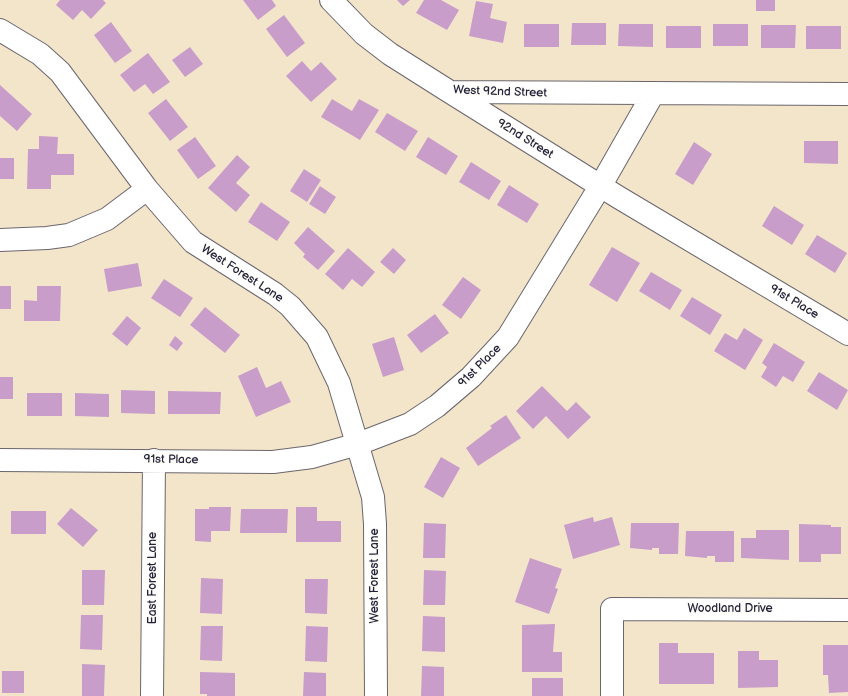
<!DOCTYPE html>
<style>
body{margin:0}
canvas{display:block;background:#f2e5ca}
</style>
<canvas width="848" height="696"></canvas>
<script>
const context = document.querySelector('canvas').getContext('2d');
context.lineJoin = 'round';
function paint(path, color) { context.fillStyle = color; context.fill(path, 'evenodd'); }
const poly = rows => new Path2D(rows.map(r => 'M' + r).join(''));
function strokePath(path, color, width, dash) { context.strokeStyle = color; context.lineWidth = width; context.lineCap = dash ? 'butt' : 'round'; context.setLineDash(dash || []); context.stroke(path); }
function write(font, color, halo, rows, align = 'center') {
  context.font = font + ' "Balsamiq Sans",sans-serif'; context.lineWidth = 3; context.setLineDash([]); context.textBaseline = 'middle'; context.strokeStyle = halo; context.fillStyle = color; for (const [text, x, y, turn = 0] of rows) {
    context.save(); context.translate(x, y); context.rotate((+turn || 0) * Math.PI / 180); context.textAlign = isNaN(turn) ? turn : align; if (halo) context.strokeText(text, 0, 0); context.fillText(text, 0, 0); context.restore();
  }
}
const building = poly([
 [60,0,103,0,106,3,91,19,82,10,73,20,56,5],
 [243,0,272,0,276,6,258,20],
 [397,0,410,0,403,6],
 [424,0,441,0,459,10,447,30,416,13],
 [756,0,775,0,775,11,756,11],
 [476,1,493,4,490,18,507,22,503,43,469,36],
 [284,15,305,43,287,57,266,29],
 [111,22,132,51,115,63,94,35],
 [572,23,606,23,606,45,571,45],
 [524,24,559,24,559,47,524,47],
 [619,24,653,24,653,47,618,46],
 [713,24,748,24,748,46,713,46],
 [761,25,796,25,795,48,761,48],
 [666,26,701,26,701,48,666,48],
 [806,26,841,26,841,49,806,49],
 [190,47,203,64,185,77,172,60],
 [148,53,170,82,153,94,145,84,134,92,120,75],
 [302,61,311,71,321,62,337,79,311,102,286,76],
 [0,85,32,114,17,131,0,116],
 [166,99,188,127,170,141,148,113],
 [332,99,352,111,359,99,379,110,360,140,321,117],
 [387,113,418,131,405,151,375,132],
 [39,136,58,137,57,154,74,154,74,175,51,175,51,189,27,189,28,149,39,149],
 [195,137,216,166,198,179,177,150],
 [428,137,458,156,446,175,416,157],
 [804,141,838,141,838,164,804,163],
 [694,142,712,154,693,185,675,174],
 [237,155,250,167,236,183,250,195,236,212,208,188],
 [0,158,14,158,14,179,0,179],
 [471,162,501,181,489,200,459,182],
 [304,169,321,180,307,202,290,191],
 [509,185,539,204,527,223,497,205],
 [320,186,336,197,325,214,309,204],
 [261,202,290,222,277,241,248,222],
 [774,206,804,225,792,245,762,226],
 [308,227,335,251,318,270,303,257,305,254,294,243],
 [817,235,847,253,835,273,805,254],
 [612,247,640,263,617,302,589,285],
 [348,248,375,272,362,287,352,279,343,290,325,274],
 [393,248,406,260,394,274,380,262],
 [138,263,142,286,108,292,104,269],
 [651,272,682,290,670,310,639,291],
 [463,277,481,290,461,319,442,305],
 [164,279,193,298,180,317,151,298],
 [0,286,11,286,11,309,0,309],
 [37,286,61,286,60,321,24,321,24,300,37,301],
 [692,297,722,315,710,335,680,316],
 [205,307,240,335,225,353,190,325],
 [435,314,449,333,421,353,407,335],
 [127,316,141,328,127,346,112,334],
 [744,328,763,340,745,370,714,351,725,333,737,340],
 [175,336,183,343,177,351,169,345],
 [394,337,404,370,383,377,372,344],
 [774,343,805,362,793,382,783,376,776,387,761,377,767,367,762,363],
 [257,367,266,388,281,381,291,402,256,417,238,376],
 [819,372,848,390,837,410,807,391],
 [0,377,13,377,13,399,0,399],
 [542,386,567,411,576,402,591,417,568,439,546,416,533,429,516,411],
 [121,390,155,391,155,414,121,413],
 [168,391,221,392,220,414,168,414],
 [27,393,62,393,62,416,27,416],
 [75,393,109,394,109,417,75,416],
 [506,415,521,438,478,466,466,448,492,428,490,426],
 [441,457,460,468,443,498,424,487],
 [209,507,231,507,230,531,211,531,211,542,195,541,195,509,209,509],
 [296,507,317,507,317,521,341,521,341,542,296,542],
 [71,508,98,530,83,547,57,524],
 [241,509,288,509,287,533,240,533],
 [11,511,46,511,46,534,11,534],
 [593,517,594,522,612,517,620,545,573,559,564,525],
 [424,523,446,524,445,558,423,558],
 [631,523,679,523,678,554,659,554,659,548,652,548,652,550,630,548],
 [799,524,831,525,831,527,841,527,841,554,821,554,821,562,799,562],
 [756,530,789,530,789,560,741,558,741,538,756,538],
 [686,531,734,531,734,562,715,562,715,556,707,556,707,558,685,556],
 [530,558,562,569,555,588,558,589,549,614,515,602],
 [82,570,105,570,104,605,82,605],
 [424,570,446,571,445,605,423,605],
 [201,578,223,579,222,614,200,613],
 [305,579,328,579,327,614,305,613],
 [81,615,103,615,102,650,80,649],
 [423,616,445,617,445,652,422,651],
 [555,624,553,652,562,652,562,672,522,672,522,625],
 [201,626,223,626,222,661,200,660],
 [306,626,328,627,327,662,305,661],
 [659,643,678,643,678,653,714,653,714,684,659,684],
 [823,645,848,645,848,692,829,693,828,675,823,675],
 [738,651,759,651,759,660,778,660,778,687,738,688],
 [82,664,105,665,104,696,82,696],
 [422,666,444,667,444,696,421,696],
 [2,671,24,671,24,693,2,693],
 [200,672,235,673,235,696,207,696,207,694,200,694],
 [304,672,326,673,326,696,303,696],
 [532,678,563,678,563,696,532,696]
]);
const minor = poly([
 [331,0,364,34,390,54,450,92,848,94],
 [0,30,40,54,60,72,147,189,193,242,275,294,290,306,317,337,339,383,373,497,375,524,376,696],
 [450,92,618,197,848,334],
 [0,240,47,238,69,235,107,219,147,189],
 [0,460,273,462,312,457,358,444,410,424,437,406,471,377,508,337,601,185,653,94],
 [152,696,154,460],
 [612,696,612,609,848,610]
]);
const streetNames = [
 ["West 92nd Street",500,92,2],
 ["92nd Street",525,139,32],
 ["West Forest Lane",242,274,33],
 ["91st Place",794,302,31],
 ["91st Place",480,366,-45],
 ["91st Place",171,460,1],
 ["West Forest Lane",375,576,-90],
 ["East Forest Lane",153,578,-90],
 ["Woodland Drive",730,609]
];
paint(building, '#c99dca');
strokePath(minor, '#6b666d', 24);
strokePath(minor, '#fff', 22);
write('12px', '#22223b', '#fdfcf7', streetNames);
</script>
